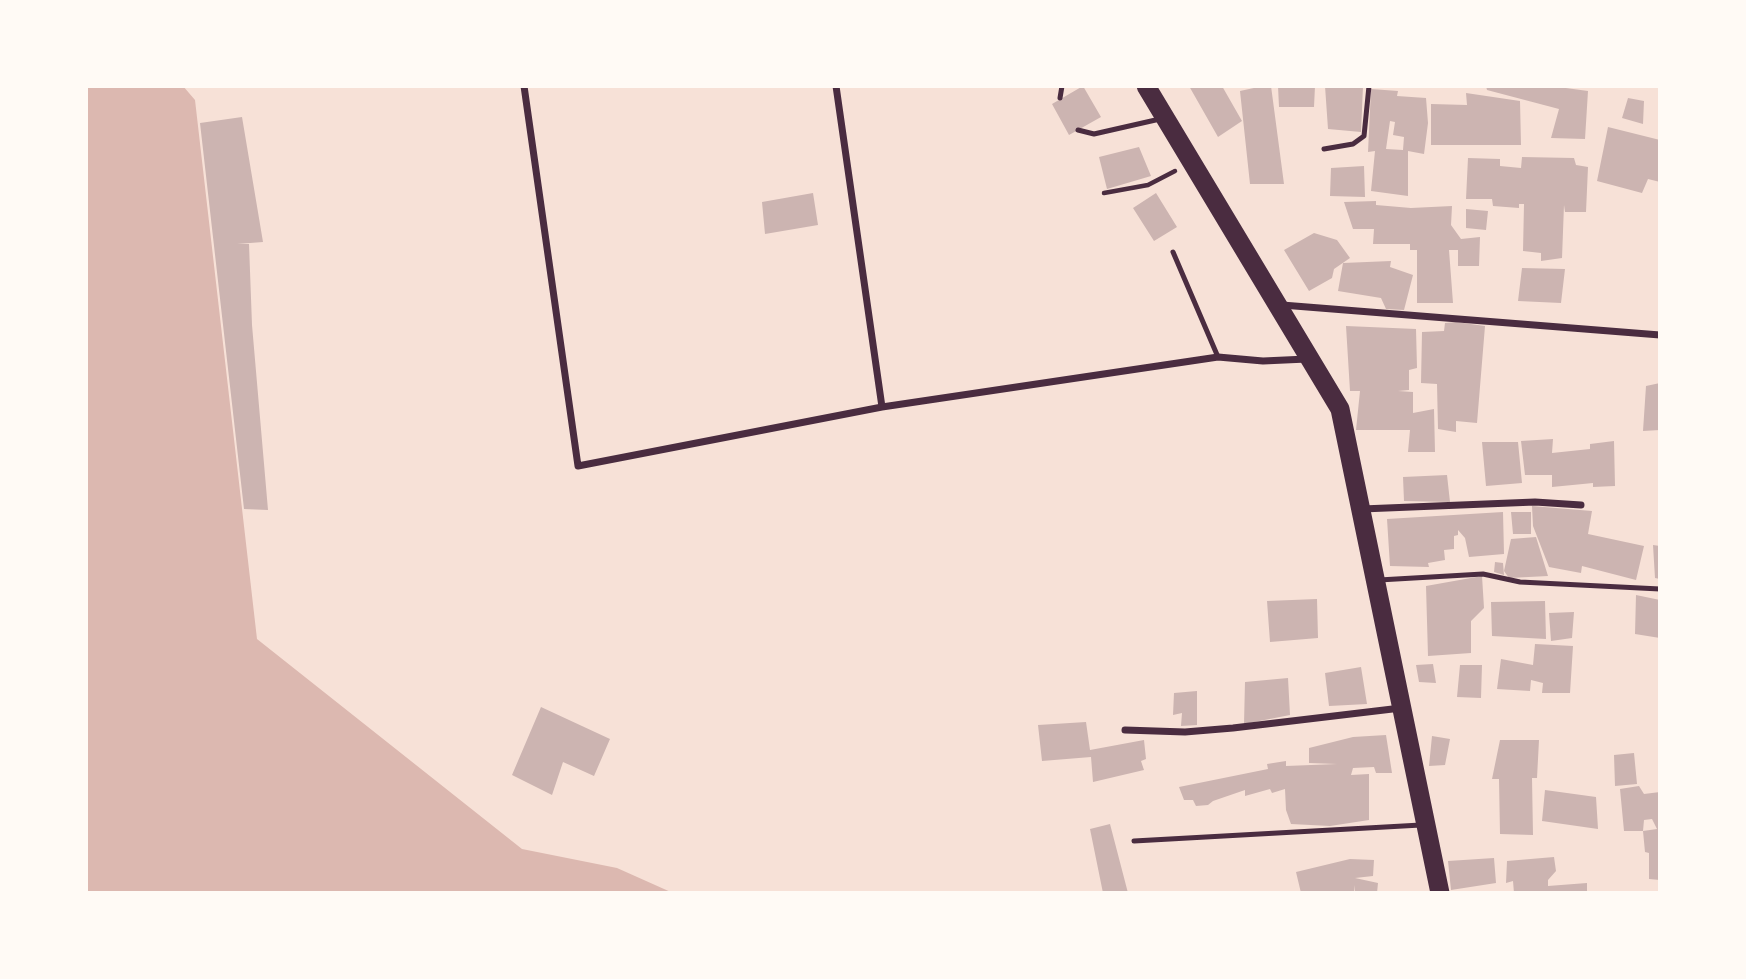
<!DOCTYPE html>
<style>
body{margin:0}
#map{position:relative;width:1746px;height:979px;overflow:hidden;background:#f7e1d7;font-family:Literata,serif}
canvas{display:block}
.frame{position:absolute;inset:0;border:88px solid #fffaf5;pointer-events:none}
</style>
<div id="map">
<canvas width="1746" height="979"></canvas>
<div class="frame"></div>
</div>
<script>
const context = document.querySelector('canvas').getContext('2d');
context.lineJoin = 'round';
function paint(path, color) { context.fillStyle = color; context.fill(path, 'evenodd'); }
const poly = rows => new Path2D(rows.map(r => 'M' + r).join(''));
function strokePath(path, color, width, dash) { context.strokeStyle = color; context.lineWidth = width; context.lineCap = dash ? 'butt' : 'round'; context.setLineDash(dash || []); context.stroke(path); }
const water = poly([
 [86,86,183,86,195,100,257,639,522,849,617,868,673,893,86,893]
]);
const building = poly([
 [1083,86,1101,117,1069,135,1052,104],
 [1189,86,1222,86,1242,121,1218,137],
 [1263,86,1271,86,1284,184,1250,184,1240,91],
 [1278,86,1315,86,1314,107,1279,107],
 [1325,86,1363,86,1361,132,1328,129],
 [1486,86,1551,86,1588,91,1585,139,1551,138,1559,109,1487,90],
 [1371,89,1398,91,1397,96,1426,98,1428,123,1424,154,1408,151,1408,196,1371,191,1375,151,1368,152],
 [1390,121,1395,122,1393,135,1404,137,1403,150,1386,149],
 [1466,93,1520,101,1521,145,1431,145,1431,104,1467,105],
 [1628,98,1644,101,1643,124,1622,118],
 [242,117,263,242,237,244,249,244,252,325,268,510,244,509,200,123],
 [1608,127,1660,140,1660,182,1648,179,1642,193,1597,181],
 [1139,147,1151,176,1107,189,1099,157],
 [1522,157,1574,158,1576,165,1588,167,1586,212,1565,212,1564,205,1562,258,1541,261,1541,253,1523,251,1524,204,1519,204,1519,208,1493,206,1492,199,1466,199,1468,158,1500,159,1500,166,1521,168],
 [1364,166,1365,197,1330,196,1331,168],
 [813,193,818,225,765,234,762,202],
 [1156,193,1177,227,1154,241,1133,208],
 [1376,201,1376,205,1411,208,1452,206,1451,225,1461,239,1480,237,1479,266,1458,266,1458,250,1449,250,1453,303,1417,303,1417,250,1410,250,1410,244,1373,244,1374,229,1353,229,1344,202],
 [1466,209,1488,211,1486,230,1466,228],
 [1314,233,1337,240,1350,258,1334,269,1332,278,1309,291,1284,250],
 [1391,261,1390,267,1413,275,1404,310,1386,309,1381,298,1338,291,1343,263],
 [1522,268,1565,269,1561,303,1518,301],
 [1456,322,1485,326,1477,423,1456,421,1456,432,1438,429,1437,384,1421,383,1422,332,1444,331,1445,323],
 [1346,326,1416,329,1417,368,1409,370,1409,390,1398,391,1413,392,1413,413,1434,409,1435,452,1408,452,1410,430,1356,430,1360,391,1350,391],
 [1660,383,1660,430,1643,431,1646,386],
 [1553,439,1552,453,1590,449,1590,444,1614,441,1615,486,1593,487,1593,483,1552,487,1552,475,1525,475,1521,441],
 [1482,442,1518,442,1522,483,1486,486],
 [1447,475,1450,502,1404,501,1403,477],
 [1532,506,1592,511,1588,534,1644,546,1636,580,1582,566,1581,573,1549,567,1533,526],
 [1503,512,1504,554,1469,557,1465,538,1458,530,1458,535,1454,536,1454,549,1444,550,1445,560,1428,563,1429,567,1390,566,1387,519],
 [1511,512,1531,512,1531,534,1513,534],
 [1536,537,1548,576,1509,578,1504,571,1511,539],
 [1653,545,1660,546,1660,579,1655,578],
 [1495,562,1503,563,1504,575,1494,572],
 [1482,576,1484,608,1471,621,1471,653,1428,656,1426,586],
 [1636,595,1660,600,1660,638,1635,634],
 [1317,599,1318,638,1270,642,1267,601],
 [1545,601,1546,639,1492,636,1491,602],
 [1574,612,1572,638,1551,641,1549,613],
 [1535,644,1573,646,1570,693,1542,693,1543,683,1531,680,1530,691,1497,689,1501,659,1533,665],
 [1433,664,1436,683,1419,682,1416,665],
 [1460,665,1482,665,1481,698,1457,697],
 [1361,667,1367,704,1329,706,1325,673],
 [1288,678,1290,715,1244,724,1245,682],
 [1197,691,1197,725,1181,726,1182,713,1173,715,1174,693],
 [541,707,610,739,594,776,563,762,552,795,512,775],
 [1086,722,1090,750,1144,740,1146,759,1141,761,1144,770,1093,782,1091,757,1042,761,1038,725],
 [1386,735,1392,773,1376,773,1374,767,1353,768,1351,775,1369,774,1369,820,1330,826,1291,824,1286,810,1285,789,1272,793,1270,789,1245,796,1245,790,1213,801,1208,805,1196,806,1193,800,1184,800,1179,787,1268,769,1267,764,1286,761,1286,766,1337,764,1309,763,1309,748,1353,737],
 [1432,736,1450,739,1445,765,1429,766],
 [1500,740,1539,740,1537,778,1532,778,1533,835,1500,834,1499,779,1492,779],
 [1634,753,1637,784,1615,786,1614,755],
 [1639,786,1644,794,1660,792,1660,880,1649,879,1649,853,1645,852,1643,831,1657,829,1652,819,1644,820,1643,831,1624,831,1620,789],
 [1545,790,1596,797,1598,829,1542,821],
 [1110,824,1128,893,1103,893,1090,829],
 [1554,857,1556,871,1548,880,1548,886,1587,883,1587,893,1514,893,1513,881,1506,883,1507,861],
 [1494,858,1496,883,1451,890,1448,861],
 [1350,859,1374,860,1373,876,1355,878,1378,883,1377,893,1355,893,1355,885,1354,893,1301,893,1296,872]
]);
const path = poly([
 [1104,193,1148,185,1175,171]
]);
const service = poly([
 [1060,98,1062,86],
 [1078,130,1094,134,1160,119],
 [1324,149,1353,144,1364,136,1369,86],
 [1173,252,1218,357],
 [1379,580,1483,574,1520,582,1660,589],
 [1134,841,1421,825]
]);
const minor = poly([
 [524,86,578,466,882,407,1218,357,1263,361,1307,359],
 [836,86,882,407],
 [1282,305,1660,335],
 [1362,509,1535,502,1581,505],
 [1125,730,1185,732,1233,728,1401,708]
]);
const trunk = poly([
 [1146,86,1340,409,1440,893]
]);
paint(water, '#dcb8b0');
paint(building, '#ccb4b1');
strokePath(path, '#4a2c40', 4.5);
strokePath(service, '#4a2c40', 5);
strokePath(minor, '#4a2c40', 7);
strokePath(trunk, '#4a2c40', 19);
</script>
